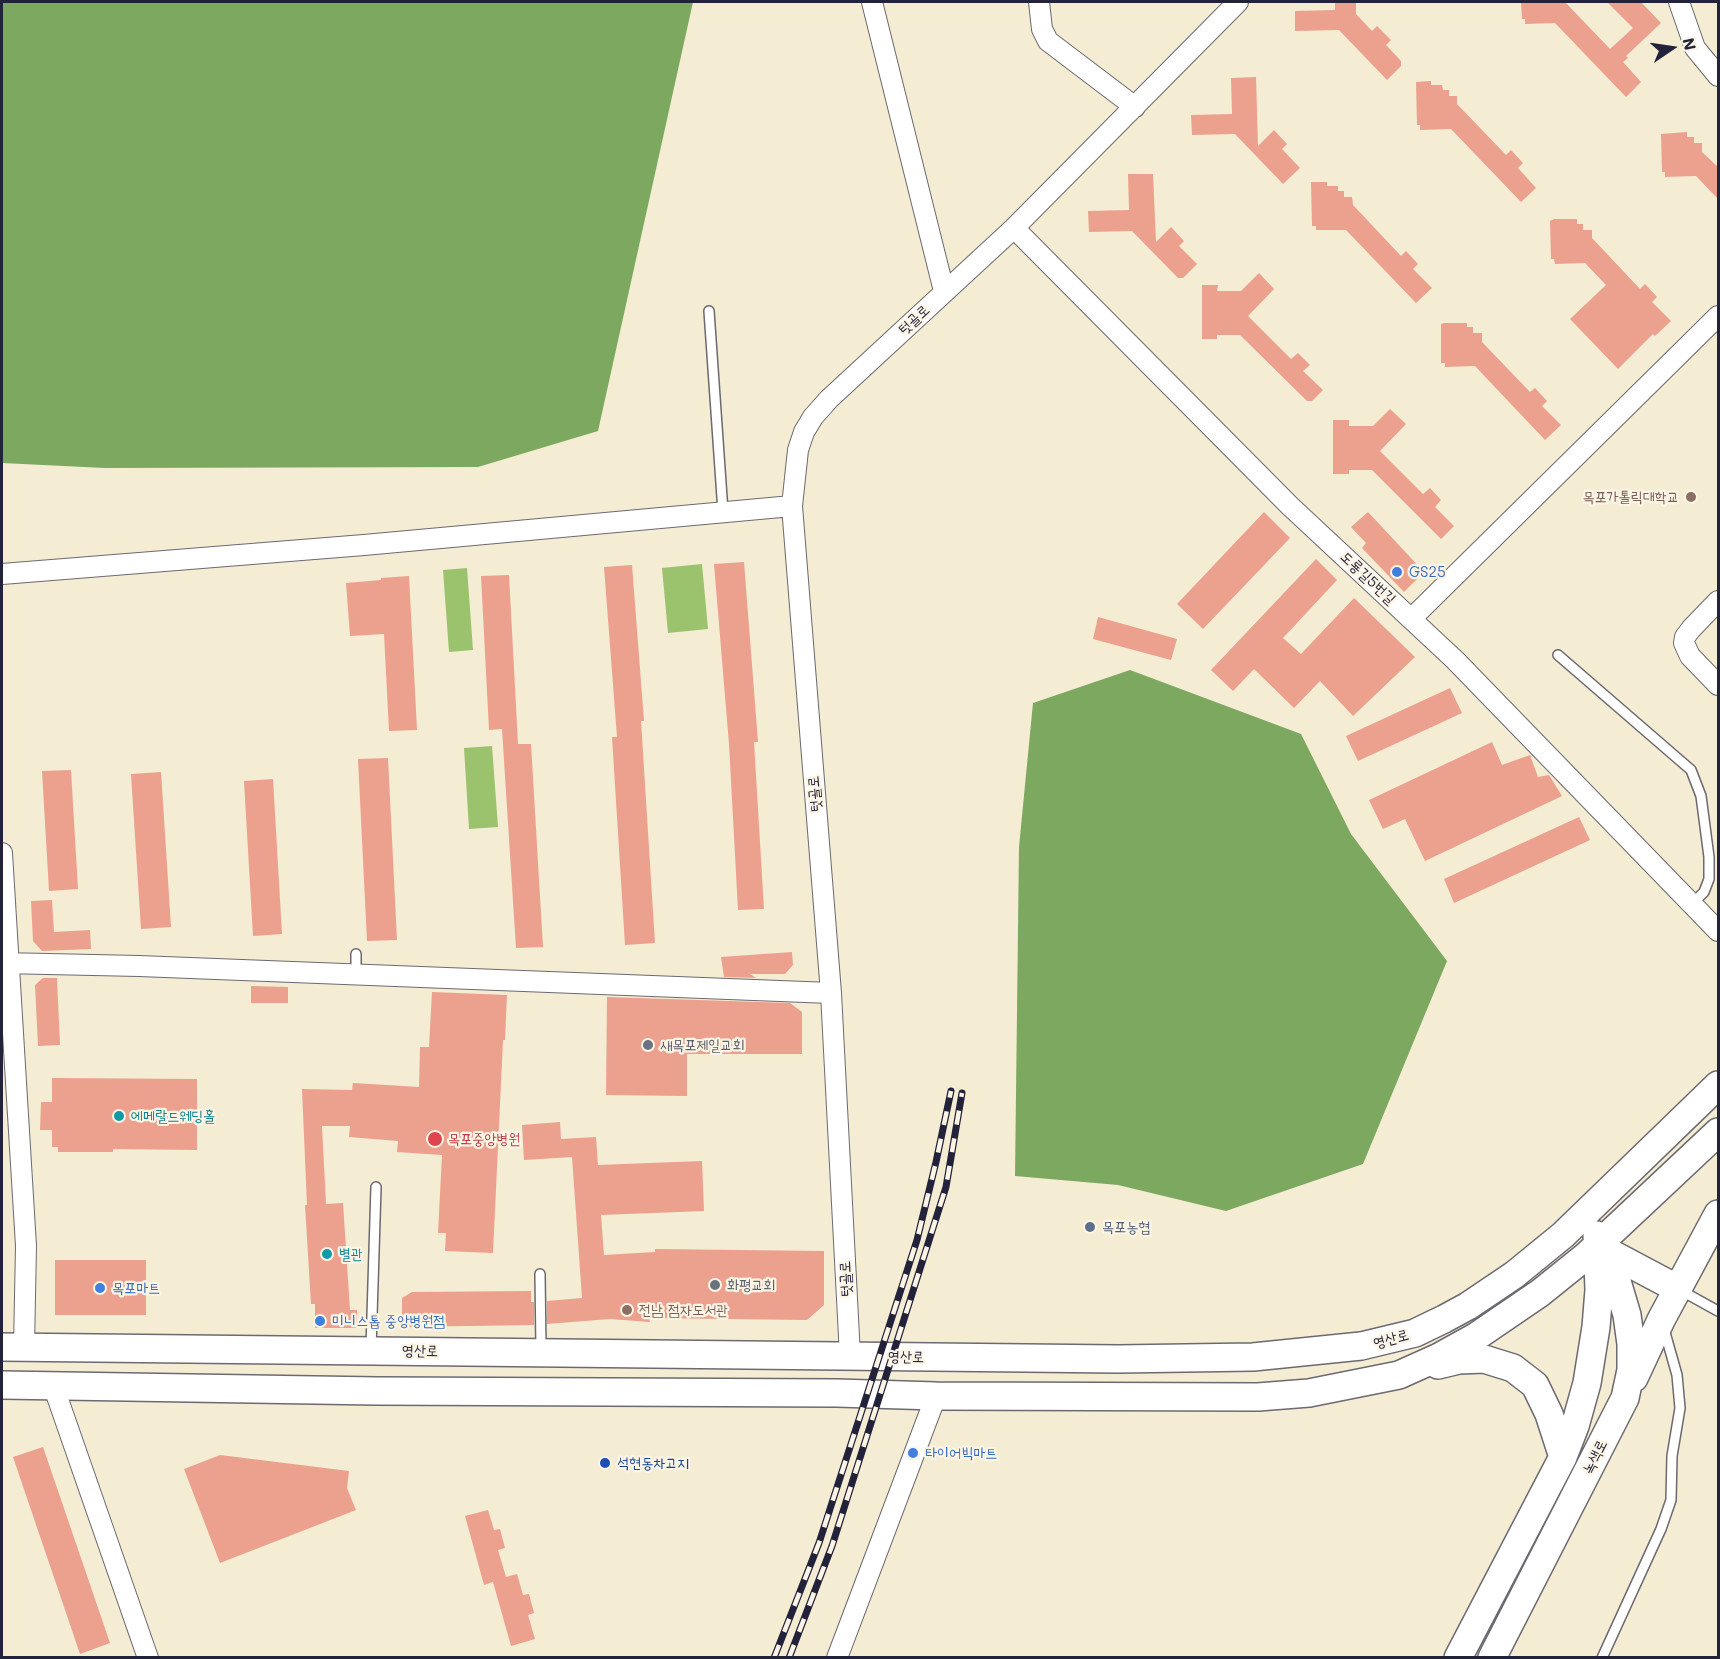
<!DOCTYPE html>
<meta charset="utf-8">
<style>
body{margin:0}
#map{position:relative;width:1720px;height:1659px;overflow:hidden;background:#f4ecd3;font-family:Mali,sans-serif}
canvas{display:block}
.frame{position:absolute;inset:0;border:3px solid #22223b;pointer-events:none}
.north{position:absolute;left:1642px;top:18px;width:60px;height:60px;-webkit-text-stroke:4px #fcf5e5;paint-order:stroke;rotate:77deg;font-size:16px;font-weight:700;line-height:24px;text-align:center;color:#22223b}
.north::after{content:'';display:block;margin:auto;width:21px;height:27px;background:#22223b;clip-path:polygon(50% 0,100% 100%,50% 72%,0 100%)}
</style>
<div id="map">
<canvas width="1720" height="1659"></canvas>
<div class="frame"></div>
<div class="north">N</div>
</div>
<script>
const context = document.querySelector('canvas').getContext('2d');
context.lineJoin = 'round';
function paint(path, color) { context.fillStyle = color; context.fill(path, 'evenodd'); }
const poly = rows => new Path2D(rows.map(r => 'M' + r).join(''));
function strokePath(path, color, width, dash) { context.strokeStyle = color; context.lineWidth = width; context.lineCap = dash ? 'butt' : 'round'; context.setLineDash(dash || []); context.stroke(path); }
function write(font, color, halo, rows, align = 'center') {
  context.font = font + ' Mali,"Poor Story",sans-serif'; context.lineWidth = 4.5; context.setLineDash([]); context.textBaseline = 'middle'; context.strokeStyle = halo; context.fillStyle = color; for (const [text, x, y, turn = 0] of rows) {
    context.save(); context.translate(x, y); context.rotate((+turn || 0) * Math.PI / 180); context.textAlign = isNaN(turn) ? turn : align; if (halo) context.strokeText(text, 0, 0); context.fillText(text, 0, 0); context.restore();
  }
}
const green = poly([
 [702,564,708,629,668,633,662,568],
 [467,568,473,650,449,652,443,570],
 [492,746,498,827,469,829,464,748]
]);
const forest = poly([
 [2,2,693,2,598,431,478,467,105,468,2,463],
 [1130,670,1301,734,1351,834,1447,961,1363,1164,1226,1211,1118,1185,1015,1176,1019,847,1033,703]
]);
const building = poly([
 [1335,2,1356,2,1356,14,1372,31,1377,26,1391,40,1386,45,1401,61,1401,66,1387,80,1339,30,1295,31,1295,11,1335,10],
 [1521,2,1565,2,1610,49,1633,28,1607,2,1641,2,1661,23,1626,56,1628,58,1623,62,1641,82,1626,97,1555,23,1525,24,1525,19,1522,19],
 [1256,77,1258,146,1274,130,1287,144,1282,149,1300,168,1283,184,1235,134,1192,135,1191,115,1232,114,1231,78],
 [1431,81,1431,85,1442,85,1443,90,1449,90,1449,96,1457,96,1457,104,1506,155,1511,150,1523,163,1518,168,1536,188,1521,202,1451,129,1420,130,1420,125,1417,125,1416,82],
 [1687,132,1687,137,1694,137,1694,143,1702,143,1702,152,1719,168,1719,200,1696,176,1665,177,1665,172,1662,172,1661,134],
 [1128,174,1153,174,1156,242,1171,227,1184,241,1179,246,1197,264,1183,278,1178,278,1132,231,1089,232,1088,211,1129,210],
 [1311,182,1327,182,1327,186,1338,186,1338,191,1344,191,1344,197,1352,197,1353,205,1401,256,1406,251,1418,264,1413,269,1432,288,1416,303,1346,230,1316,230,1316,226,1312,226],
 [1554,219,1577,219,1577,224,1583,224,1583,230,1592,230,1592,238,1640,289,1645,284,1657,297,1652,302,1671,321,1655,336,1653,334,1618,369,1570,319,1606,285,1585,263,1555,264,1554,259,1551,259,1550,221],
 [1259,273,1274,289,1248,316,1291,359,1298,353,1310,365,1303,371,1323,390,1312,401,1307,401,1240,335,1217,335,1217,339,1202,339,1202,285,1218,285,1217,291,1241,291],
 [1444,323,1467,323,1467,327,1473,327,1473,333,1482,333,1482,342,1530,392,1535,388,1547,401,1542,406,1561,425,1545,440,1475,366,1445,367,1445,363,1441,363,1441,324],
 [1390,409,1406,424,1380,451,1423,494,1430,488,1441,500,1435,507,1454,526,1441,539,1372,470,1349,470,1349,474,1333,474,1333,420,1349,420,1349,426,1373,426],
 [1264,512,1290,538,1203,629,1177,604],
 [1368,512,1424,572,1404,592,1362,548,1366,543,1351,527],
 [1316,559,1337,580,1283,638,1301,654,1354,598,1415,657,1353,716,1320,681,1294,708,1254,669,1233,691,1211,670],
 [744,562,758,742,754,742,764,909,738,910,729,744,714,564],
 [632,565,644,721,641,721,655,943,625,945,612,737,617,737,604,567],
 [509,575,518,744,531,744,543,947,516,948,502,729,489,730,481,576],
 [409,576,417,730,389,731,384,634,350,636,346,583,381,580,381,578],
 [1098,617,1177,639,1171,660,1093,639],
 [1450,688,1462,713,1358,761,1346,736],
 [1492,742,1502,765,1530,755,1538,777,1549,775,1562,796,1425,861,1405,819,1383,829,1369,800],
 [388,758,397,940,367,941,358,759],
 [71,770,78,889,49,891,42,771],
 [161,772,171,927,141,929,131,774],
 [273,779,282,934,253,936,244,781],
 [1579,817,1590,840,1454,903,1444,879],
 [52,900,54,932,90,930,91,949,42,951,33,941,31,901],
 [792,952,793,965,785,974,750,974,756,978,724,977,721,957],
 [43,978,57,978,60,1045,38,1046,35,985],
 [251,986,288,987,288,1003,251,1003],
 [432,992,507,995,505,1040,503,1040,493,1253,445,1251,446,1233,438,1233,442,1155,397,1152,398,1141,349,1137,350,1126,322,1126,326,1204,343,1203,350,1310,357,1310,357,1328,315,1328,315,1304,311,1304,305,1205,307,1205,302,1089,352,1090,353,1083,419,1087,420,1047,429,1047],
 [607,997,790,1003,802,1012,802,1054,687,1054,687,1096,606,1095],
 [52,1078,197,1079,197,1150,113,1149,113,1152,58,1152,58,1147,52,1147,52,1130,40,1130,41,1102,52,1102],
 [560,1122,561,1139,596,1137,598,1165,702,1161,704,1211,601,1215,604,1255,655,1252,655,1249,824,1251,824,1305,807,1320,649,1318,650,1322,610,1319,547,1324,547,1301,582,1298,572,1157,524,1160,522,1125],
 [55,1260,146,1260,146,1315,55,1315],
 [531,1291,531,1302,534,1302,534,1325,402,1327,402,1298,412,1292],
 [43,1447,110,1643,80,1654,13,1457],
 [220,1455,349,1471,347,1488,356,1510,220,1563,184,1469],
 [488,1510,494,1530,500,1529,505,1548,498,1550,506,1577,517,1574,523,1595,529,1594,534,1613,528,1615,535,1639,511,1646,493,1582,484,1585,465,1516]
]);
const lane = poly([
 [709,311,723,512],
 [1558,655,1691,770,1701,796,1709,857,1709,879,1704,892,1692,904],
 [356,975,356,954],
 [540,1274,541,1349],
 [1680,1290,1718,1311],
 [371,1348,376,1187],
 [1602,1658,1661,1529,1671,1500,1672,1456,1680,1408,1677,1375,1664,1329]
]);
const street = poly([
 [872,2,944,291],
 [1039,2,1042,29,1048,41,1135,107],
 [1679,2,1695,48,1718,76],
 [1014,228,1290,506,1455,660,1718,931],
 [2,574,364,545,792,506],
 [1718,601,1691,629,1685,637,1684,643,1690,656,1718,685],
 [1411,619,1718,316],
 [2,853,26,1246,24,1347],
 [2,963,139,966,831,993],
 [850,1356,831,993,792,506,798,450,804,432,813,417,829,399,1014,228,1238,2],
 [53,1385,148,1658],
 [837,1658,936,1396]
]);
const secondary = poly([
 [1597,1246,1678,1289],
 [2,1347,1118,1359,1253,1357,1361,1346,1415,1333,1444,1319,1468,1306,1514,1275,1563,1235,1718,1085],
 [1438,1365,1459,1360,1484,1359,1513,1368,1535,1385,1549,1414,1563,1457],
 [1634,1378,1661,1320,1718,1214],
 [2,1385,377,1391,837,1393,936,1396,1258,1397,1309,1393,1399,1375,1439,1357,1477,1336,1540,1293,1586,1256,1718,1132],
 [1458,1658,1563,1457,1575,1426,1587,1383,1596,1327,1599,1290,1597,1235],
 [1492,1658,1625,1398,1631,1370,1631,1344,1627,1315,1616,1278,1599,1250]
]);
const rail = poly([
 [774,1658,819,1543,917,1240,936,1162,951,1091],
 [789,1658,832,1546,946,1187,962,1093]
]);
const markers = [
 [1691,497,6,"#8d6e63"],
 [1397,572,6,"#3f7fe0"],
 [648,1045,6,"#6b7280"],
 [119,1116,6,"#0f9aa8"],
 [435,1139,8,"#e0444e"],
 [1090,1227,6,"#5c6f8a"],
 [327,1254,6,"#0f9aa8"],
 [715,1285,6,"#6b7280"],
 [100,1288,6,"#3f7fe0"],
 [627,1310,6,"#8d6e63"],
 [320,1321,6,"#3f7fe0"],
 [913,1453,6,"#3f7fe0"],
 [605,1463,6,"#1a4fb4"]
];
const streetNames = [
 ["텃골로",914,320,-43],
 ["도룡길5번길",1368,578,43],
 ["텃골로",815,794,-95],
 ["텃골로",846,1279,-93],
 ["영산로",1391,1339,-15],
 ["영산로",420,1351,1],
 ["영산로",906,1357,1],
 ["녹색로",1595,1457,-63]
];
const educationNames = [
 ["목포가톨릭대학교",1679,497],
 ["전남 점자도서관",639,1310,"left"]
];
const shopNames = [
 ["GS25",1409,572],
 ["목포마트",112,1288],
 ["미니스톱 중앙병원점",332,1321],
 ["타이어빅마트",925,1453]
];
const worshipNames = [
 ["새목포제일교회",660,1045],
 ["화평교회",727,1285]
];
const cultureNames = [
 ["에메랄드웨딩홀",131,1116],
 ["별관",339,1254]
];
const healthNames = [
 ["목포중앙병원",448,1139]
];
const serviceNames = [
 ["목포농협",1102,1227]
];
const transitNames = [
 ["석현동차고지",617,1463]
];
paint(green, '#9bc26d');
paint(forest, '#7ca860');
paint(building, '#eca08e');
strokePath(lane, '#6c6970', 12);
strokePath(street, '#6c6970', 22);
strokePath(secondary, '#6c6970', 30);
strokePath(lane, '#fff', 9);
strokePath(street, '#fff', 20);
strokePath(secondary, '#fff', 27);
strokePath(rail, '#22223b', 7);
strokePath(rail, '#fcf5e5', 4.5, [14]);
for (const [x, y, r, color] of markers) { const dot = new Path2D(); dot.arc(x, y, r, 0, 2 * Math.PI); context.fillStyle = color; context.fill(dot); strokePath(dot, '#fcf5e5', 2); }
write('15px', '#22223b', '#fcf5e5', streetNames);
write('15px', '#785e54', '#fcf5e5', educationNames, 'right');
write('15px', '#366cbe', '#fcf5e5', shopNames, 'left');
write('15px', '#5b616d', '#fcf5e5', worshipNames, 'left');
write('15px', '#0d838f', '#fcf5e5', cultureNames, 'left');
write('15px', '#be3a42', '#fcf5e5', healthNames, 'left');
write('15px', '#4e5e75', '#fcf5e5', serviceNames, 'left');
write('15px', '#164399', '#fcf5e5', transitNames, 'left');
</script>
